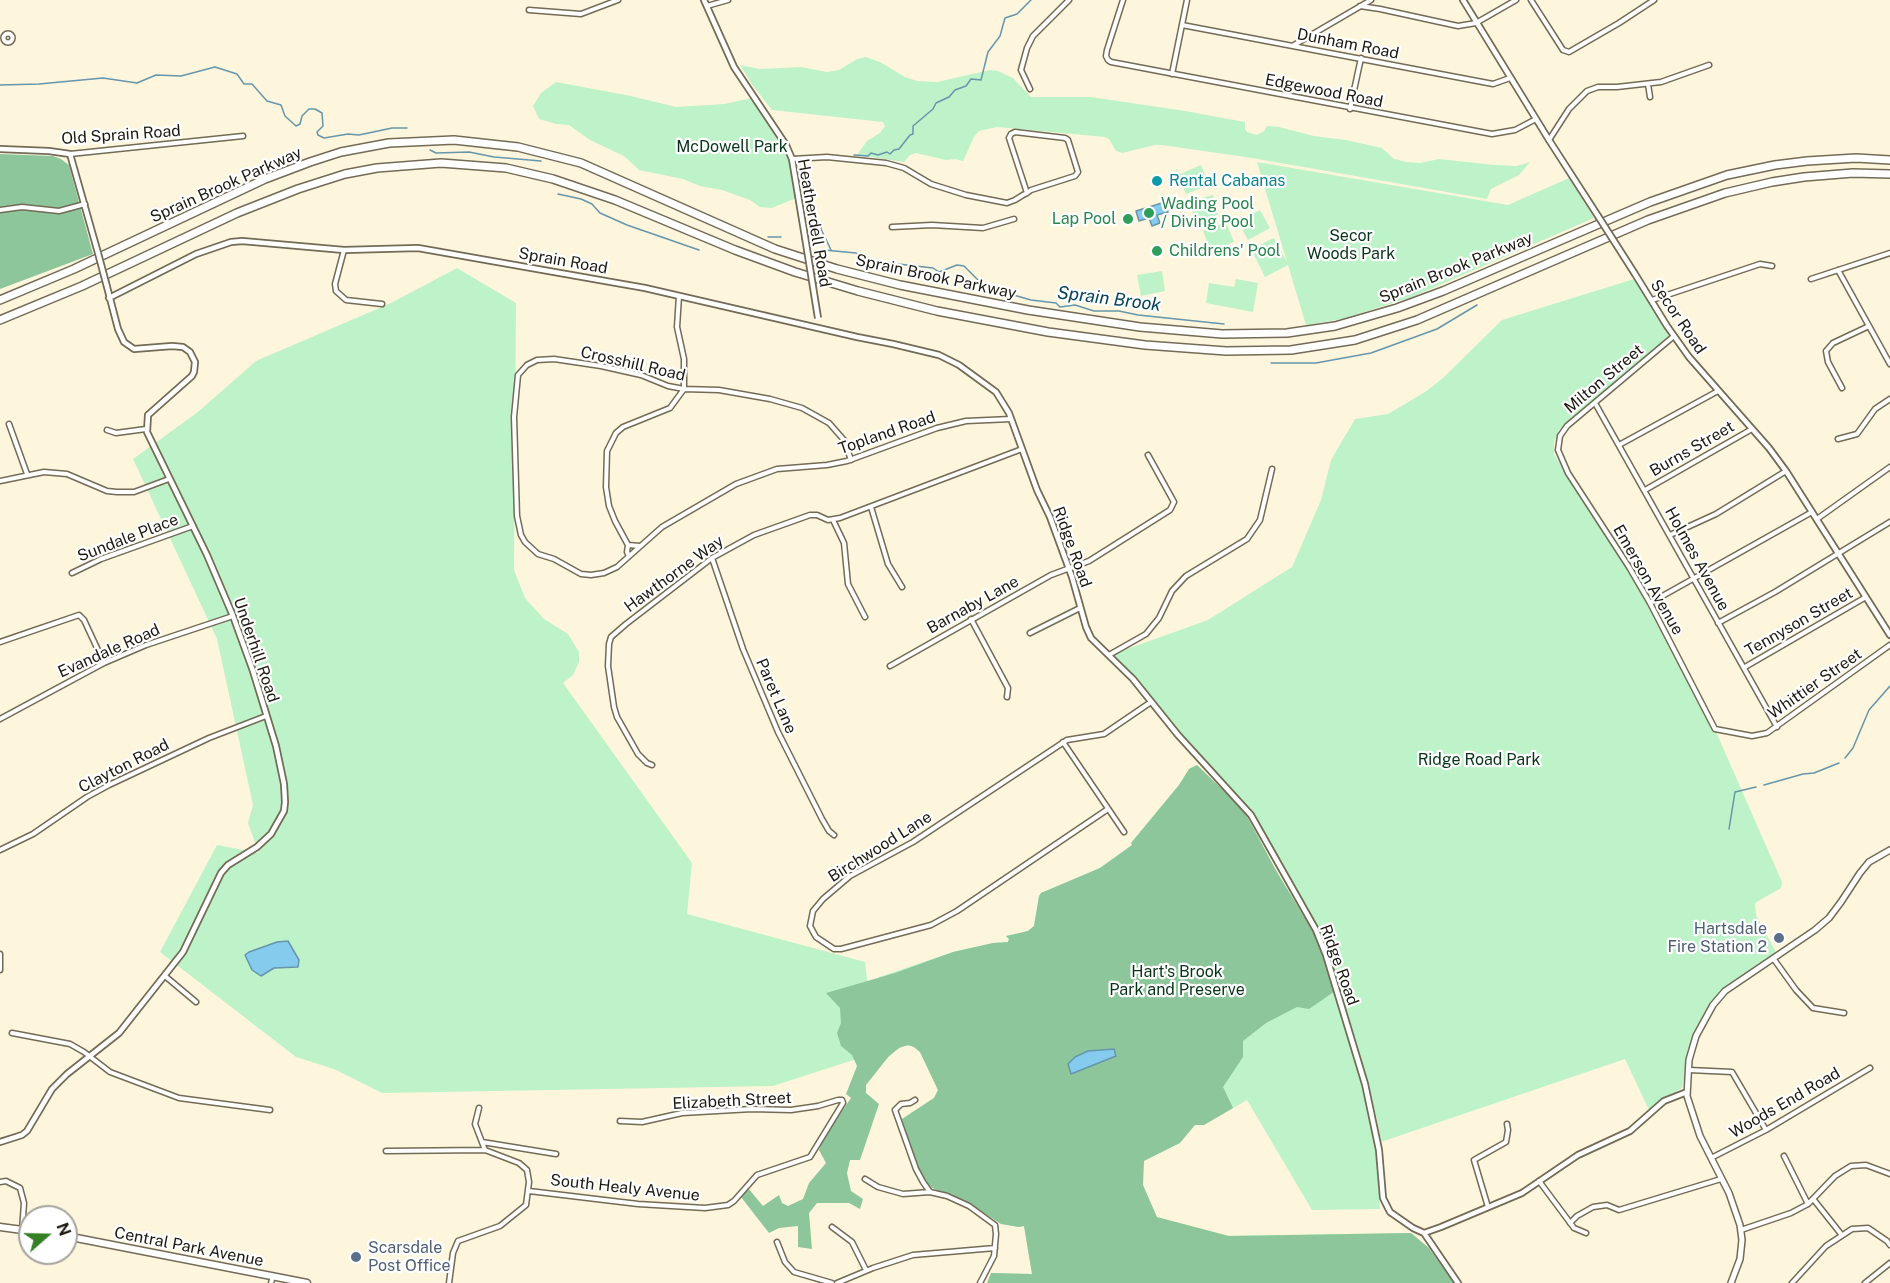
<!DOCTYPE html>
<style>
body{margin:0}
#map{position:relative;width:1890px;height:1283px;overflow:hidden;background:#fef5dd;font-family:"Public Sans",sans-serif}
canvas{display:block}
.north{position:absolute;left:18px;top:1205px;width:60px;height:60px;box-sizing:border-box;background:#fff;border:2px solid #a4a39f;border-radius:50%;rotate:70deg;font-size:16px;font-weight:700;line-height:24px;text-align:center;color:#1c1910}
.north::after{content:'';display:block;margin:auto;width:21px;height:27px;background:#358027;clip-path:polygon(50% 0,100% 100%,50% 72%,0 100%)}
</style>
<div id="map">
<canvas width="1890" height="1283"></canvas>
<div class="north">N</div>
</div>
<script>
const context = document.querySelector('canvas').getContext('2d');
context.lineJoin = 'round';
function paint(path, color) { context.fillStyle = color; context.fill(path, 'evenodd'); }
const poly = rows => new Path2D(rows.map(r => 'M' + r).join(''));
function strokePath(path, color, width, dash) { context.strokeStyle = color; context.lineWidth = width; context.lineCap = dash ? 'butt' : 'round'; context.setLineDash(dash || []); context.stroke(path); }
function write(font, color, halo, rows, align = 'center') {
  context.font = font + ' "Public Sans",sans-serif'; context.lineWidth = 4.5; context.setLineDash([]); context.textBaseline = 'middle'; context.strokeStyle = halo; context.fillStyle = color; for (const [text, x, y, turn = 0] of rows) {
    context.save(); context.translate(x, y); context.rotate((+turn || 0) * Math.PI / 180); context.textAlign = isNaN(turn) ? turn : align; if (halo) context.strokeText(text, 0, 0); context.fillText(text, 0, 0); context.restore();
  }
}
const green = poly([
 [866,57,880,62,905,77,917,81,937,82,990,70,998,71,1013,78,1031,97,1091,97,1185,111,1245,122,1245,129,1247,132,1257,135,1264,131,1267,126,1279,127,1314,136,1346,140,1382,148,1394,159,1407,162,1420,163,1439,159,1494,165,1517,166,1530,162,1519,175,1491,189,1487,199,1252,158,1162,145,1155,145,1122,153,1116,151,1109,139,1105,137,997,127,979,131,974,137,963,161,955,159,946,160,916,153,910,155,904,162,857,155,867,141,880,133,885,126,883,122,772,110,753,86,740,65,760,69,801,67,827,72,839,70,857,59],
 [556,82,631,96,676,107,724,104,752,98,782,141,789,158,796,198,772,208,760,207,750,200,722,190,700,186,683,179,639,170,624,156,590,140,569,125,556,124,539,119,533,106,541,93],
 [1257,162,1508,205,1569,178,1594,218,1412,297,1342,319,1306,325,1288,265,1265,277,1251,249,1274,238,1287,262],
 [1201,165,1209,185,1186,194,1178,175],
 [1213,195,1218,215,1195,221,1189,201],
 [1260,210,1270,228,1248,240,1238,221],
 [1226,222,1234,242,1211,251,1203,231],
 [457,268,516,303,514,570,525,598,544,619,568,634,579,652,579,662,573,675,563,683,692,863,687,914,865,962,874,1038,879,977,953,952,993,943,1008,942,1009,939,1006,936,1021,934,1032,928,1034,926,1039,896,1041,893,1100,868,1132,845,1131,843,1179,785,1189,769,1197,765,1253,826,1271,862,1304,915,1321,950,1340,1006,1367,1103,1376,1152,1380,1209,1312,1210,1247,1100,1204,1125,1121,1127,1150,1237,1411,1233,1429,1248,1454,1283,987,1283,991,1273,1032,1274,1024,1226,1019,1227,1001,1224,972,1205,930,1187,926,1183,902,1119,934,1098,938,1090,920,1052,912,1046,902,1046,886,1059,875,1053,773,1086,382,1093,334,1069,296,1057,160,952,217,845,259,853,248,823,253,805,217,639,133,459,198,412,256,361,391,303],
 [1162,271,1165,291,1141,296,1137,275],
 [1236,279,1258,283,1253,312,1206,303,1209,283,1234,287],
 [1634,279,1659,316,1669,337,1559,430,1554,442,1554,454,1651,608,1713,725,1782,882,1781,888,1755,903,1756,915,1777,954,1735,980,1711,1005,1700,1021,1692,1040,1682,1088,1649,1110,1625,1059,1381,1142,1377,1119,1337,978,1321,933,1282,866,1261,825,1229,786,1169,720,1138,679,1113,654,1208,620,1292,567,1321,500,1331,460,1355,419,1388,414,1425,392,1443,378,1502,320]
]);
const forest = poly([
 [0,154,53,156,61,159,69,165,93,254,0,289],
 [1197,765,1243,809,1278,874,1315,935,1335,991,1309,1009,1297,1007,1266,1023,1243,1041,1243,1057,1223,1087,1233,1108,1204,1125,1195,1125,1180,1143,1144,1161,1143,1185,1157,1217,1229,1236,1411,1233,1429,1248,1454,1283,987,1283,991,1273,1032,1274,1024,1226,1019,1227,1001,1224,972,1205,930,1187,923,1178,915,1164,902,1119,934,1098,938,1090,920,1052,914,1047,908,1045,899,1048,889,1056,866,1085,866,1093,879,1104,860,1160,850,1160,847,1173,851,1191,863,1199,860,1209,849,1203,817,1203,809,1213,812,1249,798,1247,798,1226,779,1228,769,1233,741,1197,748,1188,763,1206,779,1195,782,1203,788,1206,803,1199,809,1183,826,1163,819,1150,823,1139,851,1098,846,1094,857,1066,852,1055,841,1046,837,1033,841,1023,840,1008,826,993,895,973,953,952,993,943,1008,942,1009,939,1006,936,1028,931,1034,926,1039,896,1041,893,1100,868,1132,845,1131,843,1179,785,1189,769]
]);
const water = poly([
 [1165,202,1168,212,1157,215,1160,223,1152,226,1149,218,1139,221,1136,211,1165,202],
 [288,941,299,960,298,967,274,968,261,976,252,970,245,955,249,952,277,942,288,941],
 [1114,1049,1116,1056,1071,1074,1068,1064,1075,1057,1088,1051,1114,1049]
]);
const stream = poly([
 [0,85,39,84,103,78,137,83,156,75,181,76,215,67,237,74,244,84,252,84,267,101,281,105,285,116,296,126,300,124,302,116,309,109,315,109,322,113,323,126,317,132,318,135,324,138,348,134,359,135,392,128,407,128],
 [430,150,436,153,469,152,494,157,541,161],
 [854,155,868,156,871,153,878,155,887,152,890,154,894,150,899,149,910,135,913,134,913,126,933,109,936,103,949,97,955,90,966,86,971,79,981,80,988,52,1000,36,1005,18,1017,14,1031,0],
 [558,194,581,199,592,204,600,213,627,225,699,250],
 [822,223,821,229,831,250],
 [768,237,781,237],
 [824,250,856,253,863,260,933,268,939,272,957,265,964,266,980,282,1003,288,1010,294,1031,300,1056,303,1060,307,1075,305,1094,311,1119,311,1138,315,1224,324],
 [1271,363,1316,363,1371,353,1437,329,1477,305],
 [1845,758,1853,748,1869,710,1890,686],
 [1764,785,1803,774,1814,773,1839,763],
 [1729,829,1735,792,1756,787]
]);
const minor = poly([
 [1123,0,1107,50,1106,56,1108,60,1111,62,1492,134,1515,130,1536,119],
 [1531,0,1563,50,1569,52,1619,23,1654,0],
 [707,6,728,0],
 [1360,6,1380,9,1458,26,1476,23,1516,0],
 [529,10,581,14,618,0],
 [1182,25,1493,84,1510,78],
 '3.5 38a4.5 4.5 0 1 1 9 0a4.5 4.5 0 1 1-9 0Z',
 [1294,45,1371,0],
 [1172,74,1187,0],
 [1648,84,1650,97],
 [1030,89,1021,70,1027,48,1033,36,1069,0],
 [1350,109,1361,58],
 [1549,140,1569,109,1587,91,1598,87,1617,87,1661,82,1709,65],
 [70,154,243,136],
 [792,159,827,157,886,163,904,168,931,184,966,195,1007,203,1015,200,1023,195,1027,193,1031,190,1075,176,1078,172,1068,140,1065,138,1015,132,1011,134,1009,138,1027,193],
 [0,210,22,207,59,211,85,204],
 [892,227,932,225,983,228,1014,219],
 [344,250,335,284,336,291,346,300,382,304],
 [1838,270,1890,364],
 [1811,279,1890,253],
 [1652,300,1760,264,1772,266],
 [1674,336,1567,426,1560,436,1558,450,1568,473,1629,567,1650,603,1715,729,1752,736,1767,733,1890,645],
 [1842,388,1828,362,1826,351,1833,343,1869,326],
 [1595,403,1777,727],
 [9,424,27,474],
 [107,430,116,433,146,429],
 [1838,439,1857,434,1875,409,1890,399],
 [1619,445,1718,391],
 [851,460,844,440,829,423,802,408,770,399,719,390,684,389,668,386,641,375,601,366,554,359,537,360,527,365,518,375,514,417,517,516,521,535,525,542,538,554,554,559,581,574,591,575,604,573,617,567,662,527,736,484,777,469,827,465,847,461,937,428,966,421,1011,419],
 [0,481,44,472,67,474,107,491,117,492,134,492,169,479],
 [1645,490,1752,429],
 [871,507,888,564,902,587],
 [1817,519,1890,467],
 [833,520,844,543,848,584,865,617],
 [1670,535,1716,514,1786,471],
 [628,545,627,552,629,556],
 [640,546,628,545,615,521,609,506,606,487,607,451,616,433,623,427,670,408,684,389,684,359,677,327,679,296],
 [712,558,743,649,778,732,822,819,829,831,834,835],
 [72,573,101,559,193,526],
 [1650,603,1812,512],
 [971,619,1008,688,1007,697],
 [1718,623,1775,592,1890,522],
 [1030,633,1080,608],
 [0,642,79,615,84,620,104,663],
 [1109,655,1146,634,1159,618,1172,591,1186,576,1247,539,1260,520,1272,469],
 [890,666,1051,575,1089,561,1170,510,1174,502,1148,455],
 [1745,667,1866,597],
 [0,719,104,663,146,645,233,616],
 [1063,742,1124,832],
 [652,765,647,763,638,754,617,717,614,707,608,666,609,644,611,637,626,624,712,558,754,535,810,515,817,515,828,520,840,518,1022,449],
 [1108,809,957,911,931,925,841,949,834,949,816,937,810,926,813,911,823,899,850,876,913,842,1067,740,1104,734,1151,702],
 [0,850,33,834,87,797,109,785,209,738,266,716],
 [0,954,0,970],
 [1773,958,1796,990,1813,1008,1844,1013],
 [165,976,196,1002],
 [12,1033,70,1044,84,1052,110,1072,179,1098,270,1110],
 [1689,1070,1732,1072,1766,1130],
 [915,1100,910,1103,901,1104,895,1110,916,1169,923,1182,930,1192,947,1196,969,1206,995,1225,996,1234,994,1256,980,1283],
 [479,1108,475,1124,485,1150],
 [482,1142,556,1154],
 [386,1151,485,1150,519,1163,527,1170,529,1182,526,1205,500,1226,458,1241,453,1253,449,1283],
 [1784,1156,1808,1204],
 [1711,1158,1766,1130,1870,1068],
 [865,1179,878,1187,903,1194,930,1192],
 [1539,1181,1574,1228,1586,1233],
 [0,1182,6,1181,20,1188,24,1203,22,1230],
 [529,1191,638,1204,705,1208,728,1205,734,1201,757,1175,810,1157,843,1103,842,1100,838,1100,818,1106,791,1110,752,1109,682,1113,642,1122,620,1121],
 [1814,1200,1841,1234],
 [1488,1207,1474,1160,1506,1142,1508,1130,1507,1124],
 [1570,1223,1577,1216,1593,1207,1607,1205,1619,1210,1721,1179],
 [832,1227,852,1242,866,1270],
 [1741,1230,1791,1213,1808,1204,1835,1176,1851,1166,1866,1165,1890,1174],
 [777,1242,785,1262,794,1272,832,1283],
 [271,1283,273,1276],
 [837,1283,873,1268,913,1255,995,1248],
 [1792,1283,1826,1246,1852,1229,1868,1228,1887,1241,1890,1245],
 [1865,1283,1890,1263]
]);
const tertiary = poly([
 [704,0,734,67,786,145,792,159,805,237],
 [1463,0,1549,140,1598,216],
 [0,149,49,151,70,154,98,253],
 [1635,274,1667,326,1689,357,1769,448,1786,471,1890,635],
 [109,298,196,254,231,242,242,241,344,250,418,248,645,288,857,337,893,344,939,355,959,365,996,392,1009,413,1037,490,1050,517,1072,577,1086,627,1091,638,1133,679,1178,735,1251,815,1316,930,1326,955,1365,1084,1379,1150,1383,1198,1390,1212,1413,1228,1424,1233,1441,1227,1522,1193,1578,1155,1630,1131,1664,1101,1687,1092],
 [0,1142,22,1135,27,1131,52,1089,67,1074,119,1033,183,952,221,873,228,865,257,847,271,834,284,811,285,802,284,784,276,746,253,671,233,616,207,555,147,432,148,415,192,376,194,372,195,362,190,352,183,347,172,346,134,349,124,342,118,329,106,283],
 [1424,1233,1458,1283]
]);
const secondary = poly([
 [1731,1283,1740,1259,1742,1240,1740,1225,1729,1193,1700,1136,1687,1096,1689,1060,1696,1036,1713,1005,1725,991,1815,930,1829,918,1841,902,1860,873,1869,862,1890,850]
]);
const primary = poly([
 [0,1227,30,1231],
 [66,1236,307,1283]
]);
const motorway = poly([
 [0,300,74,269,265,179,310,162,341,152,389,143,454,140,518,147,581,163,775,249,837,269,900,285,1028,310,1140,327,1222,334,1287,333,1335,326,1397,308,1443,291,1650,202,1727,175,1775,165,1807,161,1856,158,1890,160],
 [0,320,82,286,237,213,298,189,345,174,377,168,441,163,506,168,553,179,615,200,735,250,795,272,858,291,937,311,1048,332,1145,345,1226,351,1291,350,1355,340,1417,320,1648,220,1725,193,1772,182,1804,177,1853,173,1890,174]
]);
const tertiaryBridge = poly([
 [1598,216,1635,274],
 [805,237,818,318],
 [98,253,106,283]
]);
const markers = [
 [1157,181,6,"#0f9aa8"],
 [1149,213,6,"#2e9e5b"],
 [1128,219,6,"#2e9e5b"],
 [1157,251,6,"#2e9e5b"],
 [1779,938,6,"#5c6f8a"],
 [356,1257,6,"#5c6f8a"]
];
const streetNames = [
 ["Dunham Road",1348,44,11],
 ["Edgewood Road",1324,91,11],
 ["Old Sprain Road",121,135,-4],
 ["Sprain Brook Parkway",226,185,-24],
 ["Heatherdell Road",814,223,80],
 ["Sprain Road",563,261,10],
 ["Sprain Brook Parkway",1456,268,-22],
 ["Sprain Brook Parkway",936,277,12],
 ["Secor Road",1678,317,56],
 ["Crosshill Road",633,364,13],
 ["Milton Street",1604,379,-40],
 ["Topland Road",887,433,-19],
 ["Burns Street",1692,449,-30],
 ["Sundale Place",128,538,-21],
 ["Ridge Road",1072,547,70],
 ["Holmes Avenue",1697,559,61],
 ["Hawthorne Way",674,574,-36],
 ["Emerson Avenue",1648,580,60],
 ["Barnaby Lane",973,605,-29],
 ["Tennyson Street",1799,622,-30],
 ["Underhill Road",256,650,71],
 ["Evandale Road",109,651,-24],
 ["Whittier Street",1815,684,-35],
 ["Paret Lane",776,696,67],
 ["Clayton Road",124,766,-27],
 ["Birchwood Lane",880,847,-32],
 ["Ridge Road",1339,965,70],
 ["Elizabeth Street",732,1101,-3],
 ["Woods End Road",1785,1103,-30],
 ["South Healy Avenue",625,1188,6],
 ["Central Park Avenue",189,1247,11]
];
const parkNames = [
 ["McDowell Park",732,147],
 ["Secor",1351,236],
 ["Woods Park",1351,254],
 ["Ridge Road Park",1479,760],
 ["Hart's Brook",1177,972],
 ["Park and Preserve",1177,990]
];
const cultureNames = [
 ["Rental Cabanas",1169,181]
];
const leisureNames = [
 ["Wading Pool",1161,204],
 ["/ Diving Pool",1161,222],
 ["Lap Pool",1116,219,"right"],
 ["Childrens' Pool",1169,251]
];
const serviceNames = [
 ["Hartsdale",1767,929],
 ["Fire Station 2",1767,947],
 ["Scarsdale",368,1248,"left"],
 ["Post Office",368,1266,"left"]
];
const waterNames = [
 ["Sprain Brook",1109,299,7]
];
paint(green, '#bef2c9');
paint(forest, '#8ec69b');
paint(water, '#85cbed');
strokePath(water, '#6696ab', 1.5);
strokePath(stream, '#6696ab', 1.5);
strokePath(minor, '#736b56', 7);
strokePath(tertiary, '#736b56', 8);
strokePath(secondary, '#736b56', 8);
strokePath(primary, '#736b56', 9);
strokePath(motorway, '#736b56', 10);
strokePath(minor, '#fff', 4);
strokePath(tertiary, '#fff', 4.5);
strokePath(secondary, '#fff', 5);
strokePath(primary, '#fff', 6);
strokePath(motorway, '#fff', 7);
strokePath(tertiaryBridge, '#736b56', 8, []);
strokePath(tertiaryBridge, '#fff', 4.5);
for (const [x, y, r, color] of markers) { const dot = new Path2D(); dot.arc(x, y, r, 0, 2 * Math.PI); context.fillStyle = color; context.fill(dot); strokePath(dot, '#fff', 2); }
write('16px', '#1c1910', '#fff', streetNames);
write('16px', '#073418', '#fff', parkNames);
write('16px', '#0d838f', '#fff', cultureNames, 'left');
write('16px', '#27864d', '#fff', leisureNames, 'left');
write('16px', '#4e5e75', '#fff', serviceNames, 'right');
write('italic 18px', '#05435a', '#fff', waterNames);
</script>
